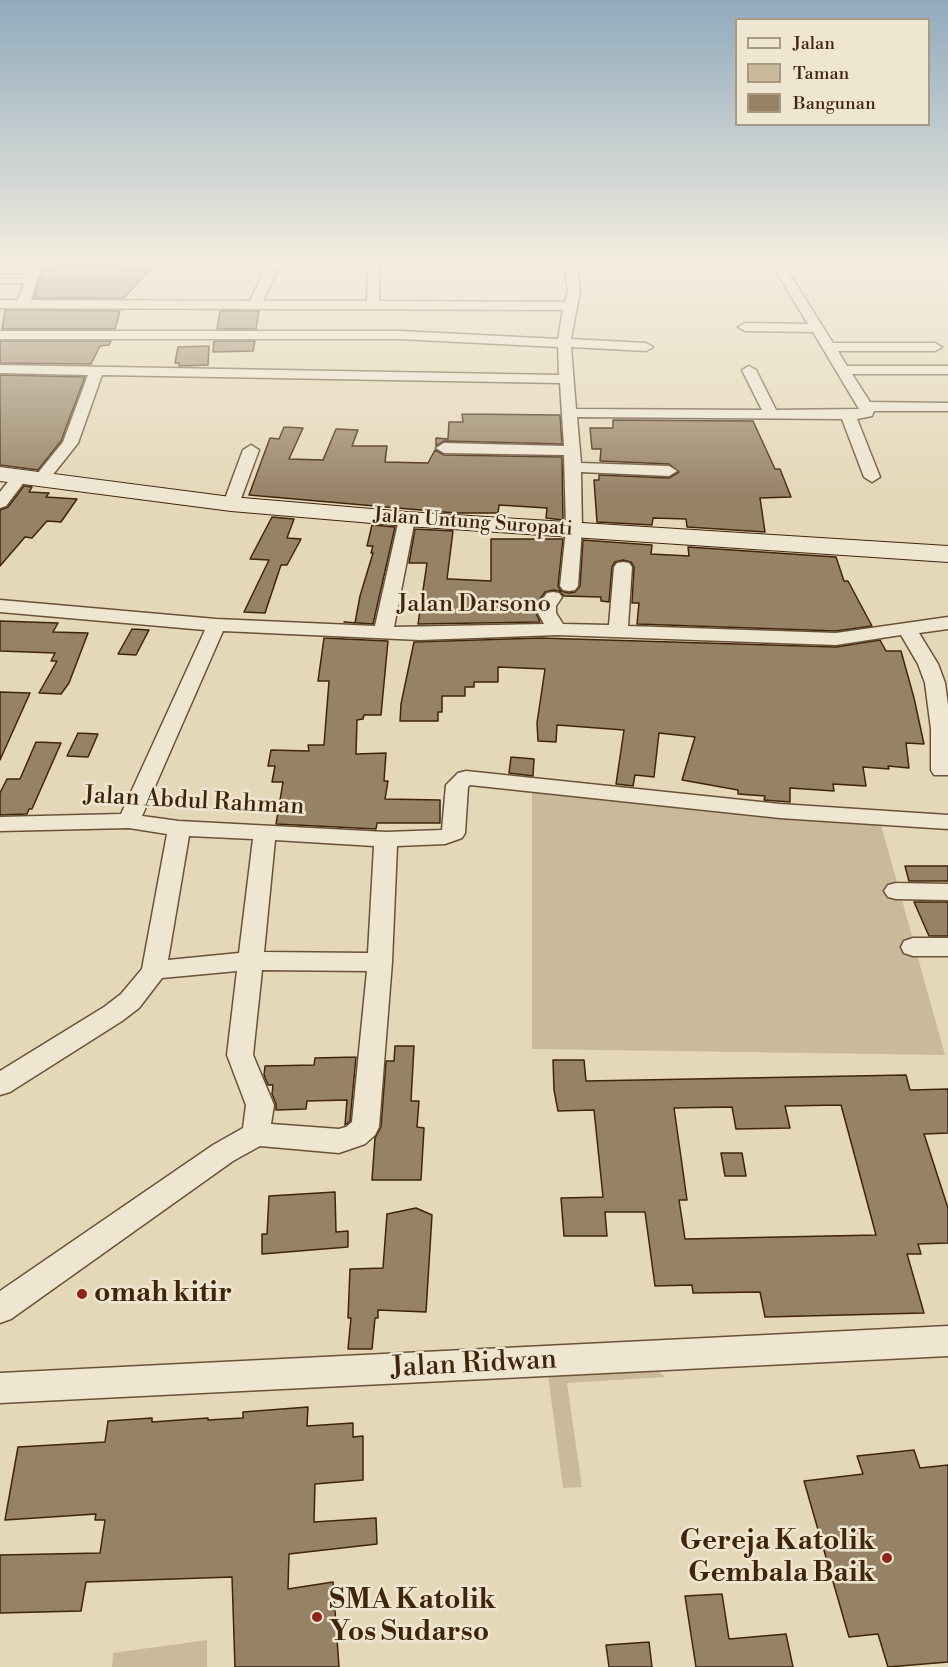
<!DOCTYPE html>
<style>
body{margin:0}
#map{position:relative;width:948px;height:1667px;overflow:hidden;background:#e5d8b8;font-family:"Libre Bodoni",serif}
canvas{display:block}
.legend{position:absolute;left:735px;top:18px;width:195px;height:108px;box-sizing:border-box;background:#eee6d1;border:2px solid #a89982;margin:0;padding:8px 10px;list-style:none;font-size:18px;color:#40250b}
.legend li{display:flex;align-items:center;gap:12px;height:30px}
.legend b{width:30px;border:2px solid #a89982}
</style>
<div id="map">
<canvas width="948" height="1667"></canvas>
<ul class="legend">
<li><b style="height:8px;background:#eee6d1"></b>Jalan</li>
<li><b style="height:16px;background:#c9ba9b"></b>Taman</li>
<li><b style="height:16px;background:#968265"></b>Bangunan</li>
</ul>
</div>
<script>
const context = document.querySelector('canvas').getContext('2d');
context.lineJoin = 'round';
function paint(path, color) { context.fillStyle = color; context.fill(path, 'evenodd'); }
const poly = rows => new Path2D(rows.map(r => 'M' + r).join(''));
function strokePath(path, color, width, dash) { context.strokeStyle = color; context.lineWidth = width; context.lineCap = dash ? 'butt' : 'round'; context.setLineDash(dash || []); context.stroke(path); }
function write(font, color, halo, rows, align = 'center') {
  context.font = font + ' "Libre Bodoni",serif'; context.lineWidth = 5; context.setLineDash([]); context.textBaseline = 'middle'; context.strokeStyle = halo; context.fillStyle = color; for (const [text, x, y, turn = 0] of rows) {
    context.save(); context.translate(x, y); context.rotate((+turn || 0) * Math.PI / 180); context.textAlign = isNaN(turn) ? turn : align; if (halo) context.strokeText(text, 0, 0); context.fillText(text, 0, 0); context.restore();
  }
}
const green = poly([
 [532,788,880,821,945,1055,532,1049],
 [657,1370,665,1377,567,1383,582,1487,563,1488,548,1375],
 [207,1640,207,1667,112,1667,113,1653]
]);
const building = poly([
 [79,265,105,265,152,267,124,298,34,298,39,280,47,266,79,265],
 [5,310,120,311,115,329,2,329,5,310],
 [220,311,259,311,256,329,217,329,220,311],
 [0,341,111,341,109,345,100,346,91,364,0,363,0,341],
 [214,341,255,341,253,351,213,352,214,341],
 [209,346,208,365,179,366,179,363,175,363,178,347,209,346],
 [0,375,85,377,61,441,38,470,0,465,0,375],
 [462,414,560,415,562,444,444,441,436,446,436,438,448,439,449,422,463,422,462,414],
 [613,420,753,421,775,469,780,469,791,497,760,498,765,532,687,527,686,519,653,518,652,525,597,522,594,480,599,480,599,475,669,478,679,472,669,464,600,461,601,449,592,449,590,428,613,428,613,420],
 [284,427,303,428,289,459,323,460,336,429,358,430,352,446,387,446,385,462,428,463,435,450,444,455,562,457,563,520,546,518,547,508,499,505,498,513,455,513,249,495,270,438,279,439,284,427],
 [24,486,32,487,29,492,49,493,46,497,77,499,61,522,47,521,32,538,25,537,0,566,0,510,8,507,24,486],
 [272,517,294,519,287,538,301,539,287,565,281,565,265,613,244,612,269,560,250,559,272,517],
 [372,525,395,527,373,624,344,622,355,623,360,596,373,553,371,553,373,546,367,546,372,525],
 [415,529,453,531,447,579,450,579,491,581,491,539,563,539,558,586,561,591,569,593,575,592,580,586,583,540,652,545,651,554,689,556,688,547,836,557,844,581,848,581,872,626,836,631,637,624,639,603,632,603,634,567,631,562,623,560,615,562,612,567,609,602,601,601,601,597,564,596,559,591,553,590,545,592,536,605,536,613,540,622,418,624,427,563,409,563,415,529],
 [0,621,58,623,53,632,88,633,69,683,61,694,39,693,57,661,51,661,55,653,0,651,0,621],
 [132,629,149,630,136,655,118,654,132,629],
 [324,638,388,641,381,715,364,715,363,719,357,720,356,754,386,753,384,781,388,781,385,799,440,800,440,823,377,823,376,829,276,824,283,782,272,782,275,766,268,766,271,750,309,751,308,745,324,745,329,681,318,681,324,638],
 [540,638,836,647,880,640,886,651,901,651,914,698,924,744,906,743,909,768,888,766,889,769,863,767,866,786,833,784,834,791,790,788,790,802,764,800,765,796,738,794,738,790,682,780,695,737,659,733,654,777,635,775,633,786,616,784,624,730,557,725,556,742,538,741,537,723,545,669,498,667,498,682,474,682,474,687,465,687,465,696,442,696,442,712,438,712,438,721,400,721,401,704,414,642,540,638],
 [0,692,30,693,0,760,0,692],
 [78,733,98,734,88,757,67,756,78,733],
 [36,742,61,743,32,809,29,809,27,814,0,815,0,793,7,779,20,779,36,742],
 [511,757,534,759,533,776,509,773,511,757],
 [905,866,948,866,948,881,909,881,905,866],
 [914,902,948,902,948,936,929,936,914,902],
 [395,1046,414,1046,411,1101,419,1101,417,1127,424,1128,421,1180,372,1180,375,1138,381,1127,386,1061,394,1061,395,1046],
 [356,1057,350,1121,345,1125,347,1100,307,1101,306,1109,276,1110,276,1104,272,1094,273,1085,268,1085,264,1075,265,1066,314,1065,315,1058,356,1057],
 [553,1060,584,1060,586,1081,906,1075,910,1090,948,1089,948,1133,924,1134,948,1208,948,1243,918,1244,921,1254,907,1254,924,1313,765,1317,760,1292,693,1293,692,1285,655,1286,645,1212,605,1212,607,1236,564,1236,561,1198,603,1197,594,1110,558,1111,554,1090,553,1060],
 [841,1105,876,1235,685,1239,679,1200,687,1200,674,1108,732,1107,736,1129,790,1128,785,1106,841,1105],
 [721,1153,742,1153,746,1176,725,1176,721,1153],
 [335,1192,336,1232,348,1231,348,1247,262,1254,262,1234,267,1234,269,1196,335,1192],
 [416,1208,432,1215,426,1312,378,1310,378,1318,375,1318,372,1349,348,1349,351,1318,348,1318,350,1269,383,1268,387,1214,416,1208],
 [308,1407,307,1426,353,1423,353,1437,363,1436,363,1480,315,1484,314,1522,376,1518,377,1544,289,1554,288,1589,333,1582,339,1667,235,1667,232,1577,86,1582,81,1611,0,1613,0,1555,100,1553,105,1520,95,1520,96,1514,5,1520,18,1447,105,1442,108,1421,152,1418,152,1422,208,1418,208,1420,243,1418,243,1412,308,1407],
 [914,1450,920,1468,948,1465,948,1662,888,1667,878,1634,849,1637,804,1481,863,1474,857,1456,914,1450],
 [722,1594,729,1639,786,1634,793,1667,696,1667,685,1596,722,1594],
 [649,1642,652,1667,609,1667,606,1645,649,1642]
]);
const street = poly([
 [33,265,45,265,37,279,31,300,250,301,264,272,270,268,276,272,263,301,367,301,368,265,380,265,379,301,565,302,568,291,565,265,577,265,580,291,571,339,646,343,653,347,646,351,571,347,576,409,762,410,742,370,749,366,756,370,776,410,859,409,813,332,745,331,738,327,745,323,808,324,772,265,784,265,833,343,935,343,942,347,935,351,838,351,847,366,948,366,948,374,852,374,870,402,948,403,948,411,874,411,872,416,857,419,880,477,872,482,864,477,842,419,577,417,581,463,669,466,677,471,669,476,581,472,582,529,578,586,575,590,569,591,563,590,560,586,566,529,564,455,444,453,436,448,444,443,564,446,560,383,102,375,78,443,47,482,41,484,33,479,63,442,88,375,0,373,0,365,559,375,558,347,400,339,0,339,0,331,400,331,558,339,563,310,0,308,0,300,18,300,24,283,0,283,0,275,27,275,33,265],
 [251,445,259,450,239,504,231,509,225,507,223,504,243,450,251,445],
 [20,472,28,477,6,506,0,508,0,492,14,474,20,472],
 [407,514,415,519,394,627,544,624,538,613,538,606,547,593,553,592,559,593,562,597,556,606,556,613,563,624,609,625,614,567,617,563,623,562,629,563,632,567,628,626,836,633,948,617,948,629,919,633,938,664,945,683,948,705,948,775,934,775,931,770,931,729,925,683,918,664,901,635,836,645,557,635,420,640,223,631,142,816,179,821,386,832,442,830,446,785,458,773,466,771,780,804,948,815,948,829,780,818,470,785,468,787,465,833,462,838,445,844,397,846,392,962,379,1127,375,1135,365,1144,339,1153,260,1146,233,1161,11,1319,0,1323,0,1291,213,1145,243,1128,246,1105,227,1055,237,971,162,978,139,1008,122,1021,10,1092,0,1095,0,1071,104,1007,121,994,142,969,167,834,129,828,0,831,0,817,121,814,205,630,0,612,0,600,216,619,375,626,399,519,407,514],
 [189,836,253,839,239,953,168,960,189,836],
 [275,840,374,846,368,953,264,952,275,840],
 [262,970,367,971,352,1122,346,1127,339,1129,271,1124,274,1105,253,1055,262,970],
 [896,883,948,884,948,900,896,899,888,897,884,891,888,885,896,883],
 [913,938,948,938,948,956,913,956,904,953,901,947,904,941,913,938],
 [948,1326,948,1356,0,1403,0,1373,948,1326]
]);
const secondary = poly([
 [0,467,231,497,407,512,948,546,948,562,407,526,231,511,0,481,0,467]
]);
const markers = [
 [82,1294,6,"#8f2418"],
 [887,1558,6,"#8f2418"],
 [317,1617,6,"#8f2418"]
];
const farStreetnames = [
 ["Jalan Untung Suropati",473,523,4]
];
const streetNames = [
 ["Jalan Darsono",474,605],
 ["Jalan Abdul Rahman",194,802,3]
];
const nearPoinames = [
 ["omah kitir",94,1294],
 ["Gereja Katolik",875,1542,"right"],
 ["Gembala Baik",875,1574,"right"],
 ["SMA Katolik",329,1601],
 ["Yos Sudarso",329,1633]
];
const nearStreetnames = [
 ["Jalan Ridwan",474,1365,-3]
];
paint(green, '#c9ba9b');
paint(building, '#968265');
strokePath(building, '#40250b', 1.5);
strokePath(street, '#695236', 3);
strokePath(secondary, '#40250b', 2);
paint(street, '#eee6d1');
paint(secondary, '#eee6d1');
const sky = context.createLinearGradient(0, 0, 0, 498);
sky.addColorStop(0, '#90aabd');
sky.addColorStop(0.53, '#f3eddf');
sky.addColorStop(1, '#f3eddf00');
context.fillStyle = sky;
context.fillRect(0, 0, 948, 498);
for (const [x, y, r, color] of markers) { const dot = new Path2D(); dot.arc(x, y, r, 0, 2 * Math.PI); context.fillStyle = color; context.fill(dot); strokePath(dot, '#eee6d1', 2); }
write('20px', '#40250b', '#eee6d1', farStreetnames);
write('24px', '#40250b', '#eee6d1', streetNames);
write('bold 28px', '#40250b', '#eee6d1', nearPoinames, 'left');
write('28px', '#40250b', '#eee6d1', nearStreetnames);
</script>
